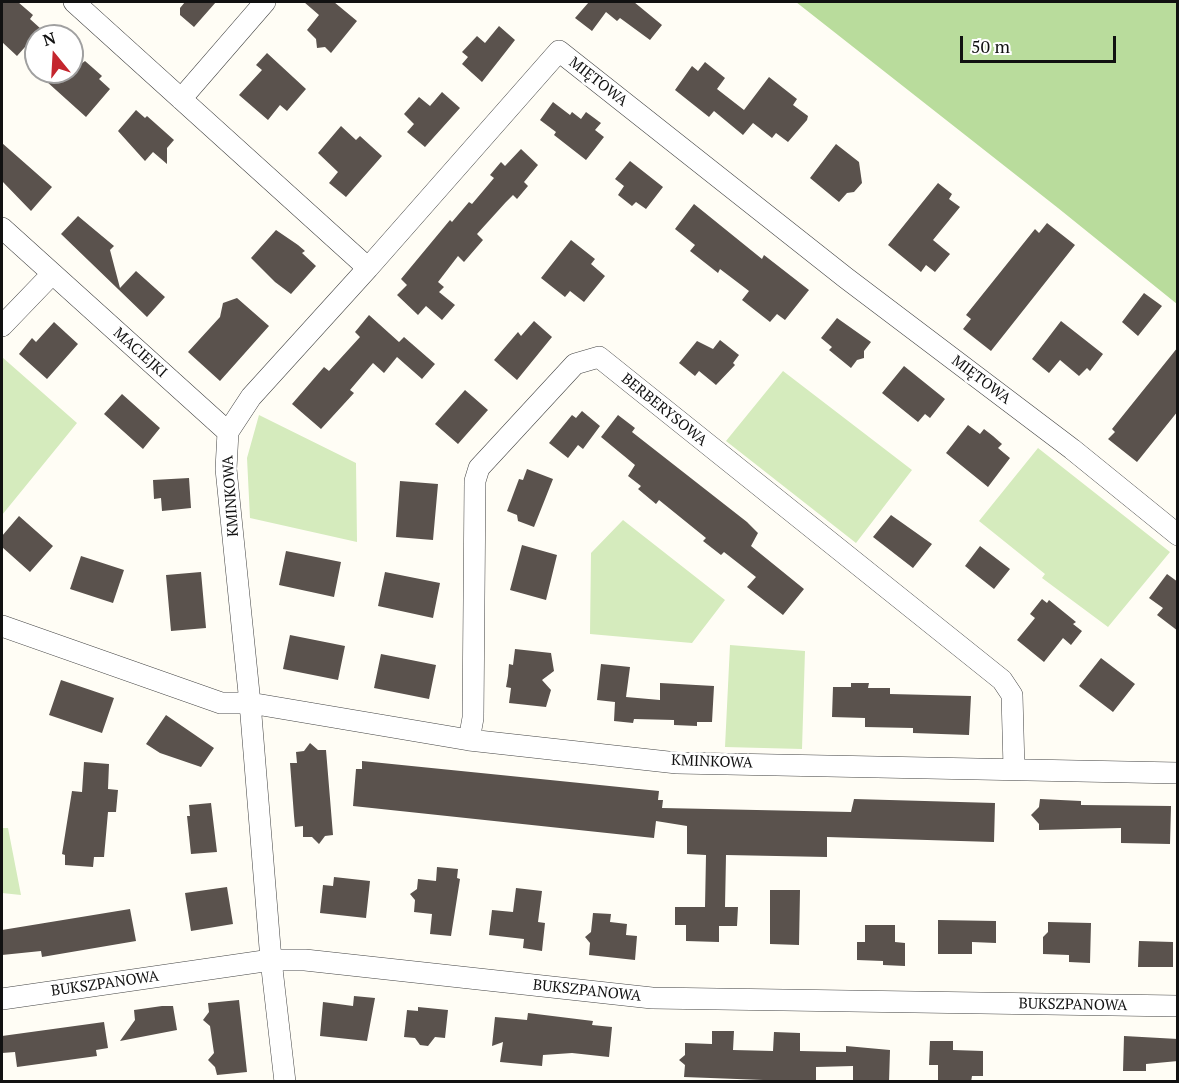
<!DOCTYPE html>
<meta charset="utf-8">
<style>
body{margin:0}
#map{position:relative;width:1179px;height:1083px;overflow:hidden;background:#fffdf5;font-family:"PT Serif",serif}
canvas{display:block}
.frame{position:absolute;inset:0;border:3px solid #111;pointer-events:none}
.north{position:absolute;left:24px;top:24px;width:60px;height:60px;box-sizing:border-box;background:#fff;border:2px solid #a0a0a0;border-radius:50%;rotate:342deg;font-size:16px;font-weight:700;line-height:24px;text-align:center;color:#111}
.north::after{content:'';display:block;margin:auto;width:21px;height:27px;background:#c4262e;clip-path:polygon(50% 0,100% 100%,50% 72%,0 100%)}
.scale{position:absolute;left:960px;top:36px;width:156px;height:27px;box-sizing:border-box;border:3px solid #111;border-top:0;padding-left:8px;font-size:18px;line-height:21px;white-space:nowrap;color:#111;-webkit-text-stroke:4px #fff;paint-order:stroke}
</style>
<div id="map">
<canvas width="1179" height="1083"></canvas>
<div class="frame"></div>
<div class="north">N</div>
<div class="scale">50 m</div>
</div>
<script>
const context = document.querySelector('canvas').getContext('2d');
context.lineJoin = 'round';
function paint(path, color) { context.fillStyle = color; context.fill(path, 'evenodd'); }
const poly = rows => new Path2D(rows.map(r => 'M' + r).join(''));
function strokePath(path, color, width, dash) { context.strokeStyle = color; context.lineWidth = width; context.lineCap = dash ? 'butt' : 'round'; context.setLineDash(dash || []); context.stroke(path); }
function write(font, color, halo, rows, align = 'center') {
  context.font = font + ' "PT Serif",serif'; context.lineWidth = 6; context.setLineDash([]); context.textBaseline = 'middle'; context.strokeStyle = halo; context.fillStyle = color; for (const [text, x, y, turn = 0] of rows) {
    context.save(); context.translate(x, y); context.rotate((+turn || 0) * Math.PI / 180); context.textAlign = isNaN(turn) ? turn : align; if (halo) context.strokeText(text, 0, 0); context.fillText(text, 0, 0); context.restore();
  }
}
const green = poly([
 [2,357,77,423,2,515],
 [783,371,912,470,856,543,726,441],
 [259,415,356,463,357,542,250,518,247,458],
 [1038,448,1170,552,1108,627,1042,578,1045,574,979,521],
 [623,520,725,600,692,643,590,634,591,553],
 [730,645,805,651,802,749,725,747],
 [2,828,8,828,21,895,2,893]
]);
const forest = poly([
 [796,2,1177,2,1177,304,1058,208]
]);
const building = poly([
 [2,2,18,2,33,15,30,19,41,29,17,56,2,42],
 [185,2,216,2,194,27,180,15,180,8],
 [304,2,334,2,357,21,331,53,325,47,317,48,316,39,307,30,319,15],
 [589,2,634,2,662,25,650,40,620,18,617,21,606,12,592,31,575,18],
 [499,26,515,40,482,82,462,64,468,57,462,52,477,36,485,43],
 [267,53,306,89,287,111,280,105,268,120,239,95,262,70,256,65],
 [72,56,81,64,85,61,93,68,102,76,99,79,110,89,86,117,46,81,54,72,72,72],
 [705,62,725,78,717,89,744,110,769,77,797,99,793,105,808,116,807,120,788,142,776,133,772,138,753,123,743,135,714,111,709,117,675,90,692,66,698,71],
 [442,92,460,108,425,147,407,132,414,124,404,114,419,97,430,106],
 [553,102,570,115,572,112,581,119,586,112,601,123,595,130,604,137,586,160,554,135,556,132,540,120],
 [136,110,145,118,147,116,174,140,167,148,167,164,153,152,145,161,118,131],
 [341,126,356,140,360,136,382,156,346,197,329,183,338,172,318,153],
 [2,143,52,187,31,211,2,181],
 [836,144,859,162,862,183,854,192,847,193,839,202,810,178],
 [521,149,538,165,524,182,528,186,517,199,513,195,506,202,477,234,483,240,464,262,458,256,438,282,444,287,439,292,455,305,442,320,426,306,418,315,397,295,407,285,401,279,450,220,452,222,469,202,472,204,494,178,490,175,501,162,505,166],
 [630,161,663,187,646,209,636,202,632,206,618,195,624,186,615,179],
 [938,183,952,194,949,199,960,207,933,240,950,254,935,272,926,265,921,272,888,245],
 [694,204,762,259,764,255,809,290,785,320,777,314,770,322,742,300,749,291,720,269,718,273,690,251,695,245,675,229],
 [78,216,114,246,110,250,120,288,136,271,165,297,147,317,61,234],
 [1047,223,1075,245,991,351,963,329,971,319,966,315,1035,229,1039,233],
 [276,230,298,245,305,251,302,253,316,266,291,294,275,282,251,258],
 [571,240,595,259,591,264,605,276,584,302,570,291,565,297,541,278],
 [1144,293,1162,306,1138,336,1122,322],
 [237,298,269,326,220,381,188,352,220,317,223,303],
 [369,315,399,342,404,337,435,364,422,379,397,357,384,373,373,363,350,390,354,393,321,429,292,404,324,367,329,371,360,337,355,332],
 [837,318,871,342,864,351,864,358,857,360,851,368,829,350,832,347,821,338],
 [534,321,552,337,517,380,494,360,518,332,521,336],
 [1061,321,1103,354,1090,371,1087,368,1079,376,1060,360,1049,373,1032,359],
 [54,322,78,344,47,379,19,354,32,338,36,342],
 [720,340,739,355,733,363,735,365,716,385,699,371,695,376,679,363,697,341,713,349],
 [1178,347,1178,411,1137,462,1108,439,1115,432,1112,429],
 [904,366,945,399,930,418,925,414,918,422,882,393],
 [465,390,488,410,458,444,435,424],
 [122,394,160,428,143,449,104,414],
 [582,411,600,426,583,449,578,445,568,458,549,443,572,415,576,418],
 [618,415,635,428,632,432,747,522,758,533,751,546,804,589,783,615,747,587,756,577,724,552,721,555,703,541,706,538,659,500,656,504,638,489,641,486,628,476,635,465,601,437],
 [968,425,980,434,984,429,993,436,1002,444,998,448,1010,458,988,487,946,453],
 [527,469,553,479,534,527,518,521,517,515,507,511,519,479,523,480],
 [189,478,191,508,162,511,161,498,154,499,153,480],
 [400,481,438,484,433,540,396,537],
 [891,515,932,544,913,568,873,537],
 [19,516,53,546,30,572,2,547,2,536],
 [522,545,557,555,546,600,510,590],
 [980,546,1010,569,994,589,965,566],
 [286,551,341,562,334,597,279,585],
 [81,556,124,570,113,603,70,589],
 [201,572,206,628,171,631,166,575],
 [385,572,440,583,433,618,378,606],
 [1167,574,1178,582,1178,631,1157,615,1163,608,1149,598],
 [1042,599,1047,603,1049,600,1076,622,1073,624,1082,631,1071,645,1063,638,1044,662,1017,640,1035,618,1030,614],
 [290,635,345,646,338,680,283,669],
 [515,649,551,653,554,671,542,680,551,690,546,707,509,703,511,688,506,687,508,676,509,664,513,665],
 [381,654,436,665,429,699,374,688],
 [1101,658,1135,684,1113,712,1079,686],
 [601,664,630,667,626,697,660,700,660,683,714,686,712,722,697,722,697,726,674,725,674,720,634,719,633,723,614,721,615,702,597,700],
 [61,680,114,698,102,733,49,715],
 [851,683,869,683,868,688,890,688,890,694,971,696,969,735,913,733,913,728,865,727,865,718,832,717,833,687,851,687],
 [166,715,214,748,201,767,160,753,146,744],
 [310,743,318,750,326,750,333,835,325,836,319,844,312,837,303,837,303,826,295,827,294,816,290,763,297,763,296,752,304,751],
 [362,761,659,791,658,800,663,800,662,808,851,812,854,799,995,803,994,842,827,837,827,857,726,855,725,907,738,907,737,926,719,926,719,942,686,941,686,925,675,925,675,907,705,907,706,855,687,854,687,826,656,821,654,838,353,806,356,769,362,769],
 [84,762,109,764,108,789,118,790,116,812,108,812,104,857,94,857,93,867,65,865,65,855,62,854,72,791,82,792],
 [1040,799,1081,801,1081,805,1171,806,1170,844,1121,843,1121,828,1039,830,1039,824,1031,815,1039,807],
 [211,803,217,852,191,854,187,816,190,816,189,805],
 [437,867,458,869,457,878,460,879,451,936,430,934,432,914,414,912,415,900,410,894,417,889,418,879,436,881],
 [334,877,370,881,366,918,320,913,323,885,333,886],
 [227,887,233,924,191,931,185,893],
 [516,888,542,891,538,922,545,923,542,951,523,948,524,939,489,935,492,910,513,912],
 [770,890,800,890,799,945,770,944],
 [130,909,136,941,42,957,41,951,2,955,2,930],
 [593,913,611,914,610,922,627,924,626,935,637,936,635,960,589,955,590,943,585,937,591,932],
 [938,920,996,921,996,943,972,942,972,954,938,954],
 [1048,922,1091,923,1090,963,1069,962,1069,955,1043,954,1043,937,1048,932],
 [865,925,895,925,895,942,905,943,905,966,883,965,883,961,857,960,857,942,865,942],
 [1139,941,1173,942,1173,967,1138,967],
 [354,996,375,998,367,1041,320,1036,323,1002,353,1006],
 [239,1000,247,1072,217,1075,215,1067,208,1060,214,1053,210,1026,203,1020,209,1012,208,1003],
 [162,1006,173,1006,177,1030,120,1041,135,1020,134,1010],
 [418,1007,448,1010,445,1038,435,1037,428,1046,420,1045,415,1038,404,1037,407,1010,418,1011],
 [528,1013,593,1021,592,1025,612,1027,609,1057,572,1053,543,1055,542,1066,500,1062,503,1042,492,1046,495,1017,527,1020],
 [104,1022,108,1048,96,1050,97,1056,17,1067,15,1052,2,1053,2,1036],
 [712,1031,734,1031,733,1050,773,1051,774,1032,800,1033,800,1051,846,1052,846,1046,890,1050,889,1082,853,1082,853,1066,816,1067,816,1082,684,1077,685,1065,679,1060,685,1055,685,1043,712,1044],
 [1124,1036,1178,1039,1178,1061,1146,1064,1146,1071,1123,1071],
 [930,1041,953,1041,953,1050,983,1051,983,1076,972,1076,971,1082,938,1082,938,1065,929,1065]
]);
const street = poly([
 [74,2,368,268,559,51,846,278,1072,449,1178,535],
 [181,99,265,2],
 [2,228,228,432],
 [2,326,52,274],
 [2,626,221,703,250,703,469,740,677,763,1178,773],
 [469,740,473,718,475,481,479,468,575,364,599,357,1002,680,1012,695,1014,768],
 [2,999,271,960,305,960,652,998,1178,1006],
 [285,1082,271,960,250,703,226,469,228,432,251,397,368,268]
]);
const streetNames = [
 ["MIĘTOWA",598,82,38],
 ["MACIEJKI",140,353,42],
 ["MIĘTOWA",981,380,37],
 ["BERBERYSOWA",664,410,39],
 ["KMINKOWA",231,496,-94],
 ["KMINKOWA",712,762,2],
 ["BUKSZPANOWA",105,984,-8],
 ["BUKSZPANOWA",587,991,6],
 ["BUKSZPANOWA",1073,1005,1]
];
paint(green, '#d5ebbd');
paint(forest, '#b9dc9c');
paint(building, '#5a524d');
strokePath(street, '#444', 22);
strokePath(street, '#fff', 21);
write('15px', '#111', '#fff', streetNames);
</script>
